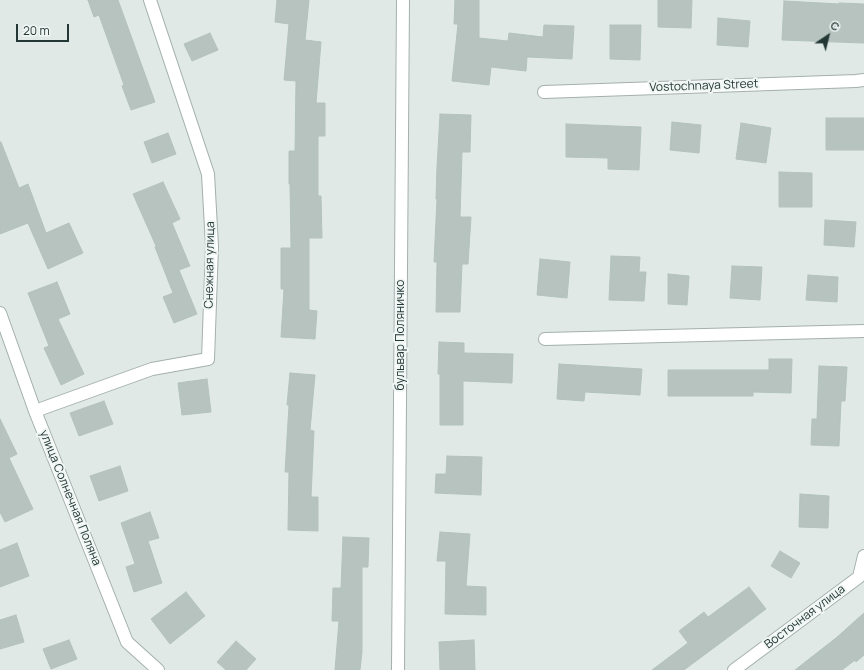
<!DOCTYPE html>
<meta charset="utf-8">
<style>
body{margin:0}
#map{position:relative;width:864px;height:670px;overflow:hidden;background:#e0e9e6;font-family:Manrope,sans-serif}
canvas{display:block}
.north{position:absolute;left:808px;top:16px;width:40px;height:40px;-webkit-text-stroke:3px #f0f6f4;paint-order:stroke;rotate:35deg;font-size:11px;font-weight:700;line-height:16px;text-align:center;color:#233734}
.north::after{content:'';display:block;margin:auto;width:14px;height:18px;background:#233734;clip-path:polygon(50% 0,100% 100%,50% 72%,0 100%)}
.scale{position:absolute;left:16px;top:24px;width:53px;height:18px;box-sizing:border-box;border:2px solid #233734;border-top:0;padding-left:5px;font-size:12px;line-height:14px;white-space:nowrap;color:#233734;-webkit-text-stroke:3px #f0f6f4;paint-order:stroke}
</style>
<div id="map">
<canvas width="864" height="670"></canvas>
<div class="north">С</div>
<div class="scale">20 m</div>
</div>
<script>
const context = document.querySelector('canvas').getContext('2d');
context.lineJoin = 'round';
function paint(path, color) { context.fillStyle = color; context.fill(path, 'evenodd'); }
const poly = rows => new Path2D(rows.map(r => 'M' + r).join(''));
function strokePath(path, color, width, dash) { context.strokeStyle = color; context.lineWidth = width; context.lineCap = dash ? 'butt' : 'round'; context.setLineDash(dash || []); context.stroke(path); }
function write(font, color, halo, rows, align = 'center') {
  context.font = font + ' Manrope,sans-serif'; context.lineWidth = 4; context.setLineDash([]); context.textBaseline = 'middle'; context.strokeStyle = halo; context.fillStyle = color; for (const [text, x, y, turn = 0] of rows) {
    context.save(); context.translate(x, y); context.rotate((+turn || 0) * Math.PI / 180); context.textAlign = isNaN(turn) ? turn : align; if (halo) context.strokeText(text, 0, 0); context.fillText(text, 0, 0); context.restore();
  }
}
const building = poly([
 [88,0,118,0,155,102,131,110,122,86,124,85,99,15,94,17,88,0],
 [277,0,309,0,305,40,321,42,316,103,325,103,325,136,318,136,318,196,321,196,322,238,309,238,309,310,317,311,315,339,281,337,284,289,281,289,281,248,291,248,290,184,289,184,289,151,295,151,296,81,284,80,289,24,275,22,277,0],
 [455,0,479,0,479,38,508,41,509,33,543,37,544,25,574,26,572,59,527,57,526,71,491,67,489,85,452,81,458,24,454,24,455,0],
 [658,0,692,0,691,28,658,27,658,0],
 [784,1,839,4,839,3,864,4,864,43,782,40,784,1],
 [718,18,750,21,748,47,717,45,718,18],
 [610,25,641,25,640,60,610,59,610,25],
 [210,33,218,50,192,61,184,44,210,33],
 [440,114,471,115,470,152,462,152,460,217,471,217,468,264,462,264,460,312,436,312,437,262,434,262,437,199,436,199,437,167,440,114],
 [826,118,864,118,864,150,826,150,826,118],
 [672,122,701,125,699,153,670,150,672,122],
 [741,123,771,128,766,163,736,159,741,123],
 [566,124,641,127,639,170,608,169,608,158,566,157,566,124],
 [168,133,176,154,152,163,144,142,168,133],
 [0,142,1,142,19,188,28,184,46,233,69,223,83,253,48,269,28,223,0,234,0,142],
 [779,172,812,173,812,207,779,207,779,172],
 [163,182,180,219,172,223,190,266,179,270,197,314,174,323,163,297,173,293,155,247,156,246,133,194,163,182],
 [825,220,856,222,854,247,824,245,825,220],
 [611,256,640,257,639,272,646,272,644,301,609,300,611,256],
 [540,259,570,262,567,298,537,295,540,259],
 [732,266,762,267,760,300,730,298,732,266],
 [668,274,689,276,687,305,668,304,668,274],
 [808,275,838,277,837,302,806,300,808,275],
 [57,282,70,314,58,319,84,374,61,385,44,348,49,346,28,293,57,282],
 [439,342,464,343,464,353,513,354,512,383,463,381,463,425,440,425,440,374,438,374,439,342],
 [769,359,792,359,791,393,753,392,753,396,668,396,668,370,769,370,769,359],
 [559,364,642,369,640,395,585,392,584,401,557,399,559,364],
 [819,366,847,367,845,401,841,401,839,446,811,445,812,419,817,419,819,366],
 [290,373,315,375,310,430,314,431,311,497,318,497,318,531,288,530,289,472,285,472,289,405,287,405,290,373],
 [207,379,211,412,182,415,178,383,207,379],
 [104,401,113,424,79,436,70,413,104,401],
 [0,419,17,454,9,458,33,509,5,522,0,512,0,419],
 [447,456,482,457,481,495,435,493,436,474,446,474,447,456],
 [120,466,128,491,99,501,90,476,120,466],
 [800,494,829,496,828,528,799,527,800,494],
 [150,512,159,538,148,541,162,583,134,592,126,567,135,564,121,523,150,512],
 [440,532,470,534,466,586,486,587,486,615,445,614,446,561,437,561,440,532],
 [343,537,369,538,368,567,362,567,362,652,360,670,335,670,339,621,332,621,333,588,341,588,343,537],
 [17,543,29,576,0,587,0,550,17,543],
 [780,551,800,563,791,578,771,566,780,551],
 [749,587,766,609,684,670,652,670,688,643,679,631,704,612,708,617,749,587],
 [186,592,205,616,170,644,151,619,186,592],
 [864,613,864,655,856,662,855,660,842,670,795,670,836,638,864,613],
 [16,615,24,642,0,649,0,620,16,615],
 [69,640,77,659,51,669,43,649,69,640],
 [474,640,475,670,440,670,439,642,474,640],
 [236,641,256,659,246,670,226,670,217,662,236,641]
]);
const street = poly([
 [544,92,856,81,864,80],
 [0,313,35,411,127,642,158,670],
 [545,339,864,331],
 [35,411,152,369,208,359,212,246,208,174,150,0],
 [398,670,403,0],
 [734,670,859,577,864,556]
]);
const streetNames = [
 ["Vostochnaya Street",704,86,-2],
 ["Снежная улица",210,265,-89],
 ["бульвар Поляничко",401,335,-90],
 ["улица Солнечная Поляна",70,498,68],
 ["Восточная улица",805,617,-37]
];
paint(building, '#b6c3bf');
strokePath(building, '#b3c2be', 1);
strokePath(street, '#a4b0ad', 14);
strokePath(street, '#fff', 12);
write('12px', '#233734', '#f0f6f4', streetNames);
</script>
